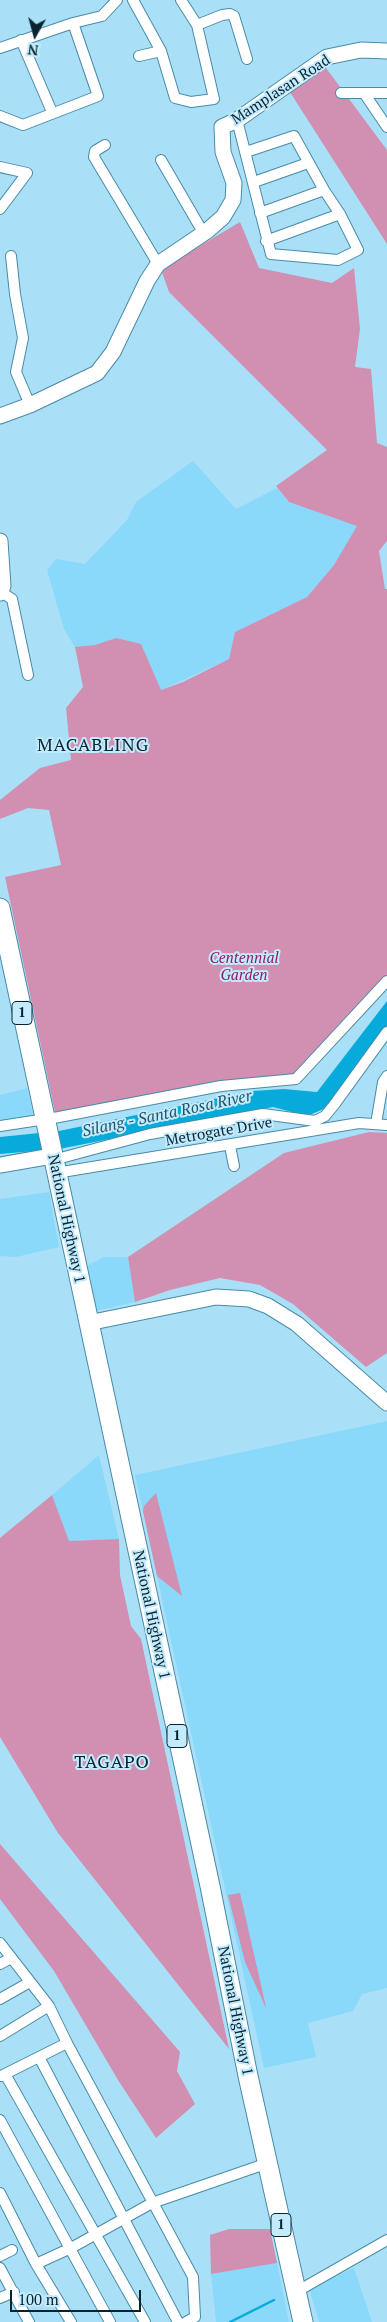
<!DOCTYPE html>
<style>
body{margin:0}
#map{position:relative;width:387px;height:2322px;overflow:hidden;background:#aae0f7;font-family:"PT Serif",serif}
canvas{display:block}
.north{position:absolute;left:10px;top:10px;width:50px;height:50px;-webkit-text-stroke:4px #c3ebfd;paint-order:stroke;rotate:187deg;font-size:14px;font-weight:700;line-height:20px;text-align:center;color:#07242f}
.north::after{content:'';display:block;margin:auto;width:18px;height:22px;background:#07242f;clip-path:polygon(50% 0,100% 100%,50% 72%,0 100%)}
.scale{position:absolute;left:10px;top:2290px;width:131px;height:22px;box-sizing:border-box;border:2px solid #07242f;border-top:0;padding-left:6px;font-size:15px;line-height:18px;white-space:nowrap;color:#07242f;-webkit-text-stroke:4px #c3ebfd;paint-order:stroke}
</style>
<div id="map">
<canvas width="387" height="2322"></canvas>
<div class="north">N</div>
<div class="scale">100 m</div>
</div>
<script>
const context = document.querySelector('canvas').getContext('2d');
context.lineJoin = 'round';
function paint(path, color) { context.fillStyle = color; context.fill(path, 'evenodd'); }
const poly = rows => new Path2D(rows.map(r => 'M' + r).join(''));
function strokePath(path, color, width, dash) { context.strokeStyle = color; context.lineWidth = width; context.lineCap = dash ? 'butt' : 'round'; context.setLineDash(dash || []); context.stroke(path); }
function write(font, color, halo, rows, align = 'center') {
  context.font = font + ' "PT Serif",serif'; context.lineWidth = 4; context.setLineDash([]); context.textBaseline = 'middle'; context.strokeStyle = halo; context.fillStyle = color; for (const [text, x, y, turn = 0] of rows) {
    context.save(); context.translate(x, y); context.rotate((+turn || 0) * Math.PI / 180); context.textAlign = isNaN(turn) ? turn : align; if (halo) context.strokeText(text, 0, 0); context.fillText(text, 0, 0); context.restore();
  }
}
const built = poly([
 [193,461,236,509,277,488,289,502,358,526,334,565,307,597,235,632,229,659,161,690,116,638,95,645,75,647,64,629,47,570,56,559,85,564,127,520,136,502],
 [27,1088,34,1119,0,1123,0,1095],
 [49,1192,59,1247,16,1257,0,1256,0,1199],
 [104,1257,128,1257,135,1302,95,1311,85,1267],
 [387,1421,387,1988,362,1994,353,2011,308,2023,316,2057,264,2068,135,1475],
 [99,1455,119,1539,69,1541,52,1495],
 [277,2263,289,2322,216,2322,211,2274],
 [354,2268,372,2322,319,2322,309,2288]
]);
const green = poly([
 [323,64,387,150,387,244,288,89],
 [240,222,259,268,332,283,354,268,360,329,355,367,371,369,377,443,387,447,387,541,379,551,385,589,387,589,387,984,298,1075,55,1112,5,877,61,865,49,810,28,808,0,819,0,800,40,768,71,760,66,708,83,687,75,647,95,645,116,638,141,644,161,690,183,682,229,659,235,632,307,597,334,565,357,526,289,502,276,486,327,450,169,292,161,269],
 [369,1132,387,1133,387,1353,366,1367,293,1304,260,1285,220,1278,170,1290,135,1302,128,1257,284,1153],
 [156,1493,182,1596,157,1576,143,1511,144,1506],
 [52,1495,69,1541,119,1539,120,1575,131,1626,141,1639,229,2049,58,1833,0,1737,0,1538],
 [0,1844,180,2052,177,2071,195,2104,156,2138,118,2080,54,1971,0,1899],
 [240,1893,266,2007,266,2008,245,1962,228,1895],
 [229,2229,270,2229,277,2263,211,2274,210,2235]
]);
const water = poly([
 [387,1001,387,1028,326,1108,307,1116,273,1107,59,1149,0,1154,0,1137,59,1131,252,1091,284,1089,317,1092]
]);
const stream = poly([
 [230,2322,274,2300]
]);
const street = poly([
 [133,0,161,51,175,98,191,102,214,99,197,25,181,0],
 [197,25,222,15,230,14,234,16,247,59],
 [21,40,52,112],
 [0,48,73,23,102,16,117,0],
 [139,56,161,51],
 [341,93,387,93],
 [364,93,387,127],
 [0,116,23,125,98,96,73,23],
 [237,120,271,254,338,260,358,250,340,214,324,190,294,136,246,152],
 [105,145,95,151,94,157,158,264],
 [161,160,204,234],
 [0,167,27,173,0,209],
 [254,182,308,163],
 [260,213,324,190],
 [266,241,340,214],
 [11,256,15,294,23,338,16,372,30,405],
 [1,592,12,599,28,675],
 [376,1124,383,1082,387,1076],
 [0,1126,59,1117,221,1086,296,1079,387,981],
 [230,1146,234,1166],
 [52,1156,57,1159,150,1134,263,1114,315,1121,325,1116,334,1105,387,1032],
 [56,1173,359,1123,387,1125],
 [0,1943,49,2006,67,2043],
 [0,1964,11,1958],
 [0,1999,30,1982],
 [0,2036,49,2006],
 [39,2057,67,2043,193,2277,195,2317,186,2322],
 [5,2074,39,2057,178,2322],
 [1,2076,5,2074,145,2322],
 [0,2120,110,2322],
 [0,2193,36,2264],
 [0,2256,12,2250],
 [0,2268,29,2322],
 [296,2292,387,2240],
 [0,2298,14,2292],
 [71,2322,36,2264,71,2248,152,2203,268,2163]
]);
const secondary = poly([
 [0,416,30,405,97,373,113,352,147,281,158,264,207,231,223,217,233,200,234,183,223,152,222,127,237,120,327,57,361,50,387,51],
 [0,541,3,586,0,593],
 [0,1165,52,1156],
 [88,1323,216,1297,249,1299,268,1306,297,1324,387,1403]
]);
const highway = poly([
 [0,908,210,1886,248,2076,303,2322]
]);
const shields = [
 [22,1013,20],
 [177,1736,20],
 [281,2225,20]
];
const shieldNames = [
 ["1",22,1013],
 ["1",177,1736],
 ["1",281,2225]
];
const streetNames = [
 ["Mamplasan Road",281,90,-33],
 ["Metrogate Drive",219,1132,-10],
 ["National Highway 1",66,1219,78],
 ["National Highway 1",151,1615,78],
 ["National Highway 1",235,2011,79]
];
const parkNames = [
 ["Centennial",244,959],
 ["Garden",244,976]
];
const waterNames = [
 ["Silang - Santa Rosa River",167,1114,-12]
];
const quarterNames = [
 ["MACABLING",93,746],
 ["TAGAPO",112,1763]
];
paint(built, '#8ad8fa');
paint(green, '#d18fb1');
paint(water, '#06abdc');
strokePath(stream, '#06abdc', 2.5);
strokePath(street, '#488ba7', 12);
strokePath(secondary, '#488ba7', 17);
strokePath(highway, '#488ba7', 21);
strokePath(street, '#fff', 10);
strokePath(secondary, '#fff', 15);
strokePath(highway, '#fff', 19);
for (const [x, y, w] of shields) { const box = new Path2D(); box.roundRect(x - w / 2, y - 11.5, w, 23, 4); context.fillStyle = '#c3ebfd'; context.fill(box); strokePath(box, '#07242f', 1); }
write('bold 14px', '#07242f', null, shieldNames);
write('15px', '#07242f', '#c3ebfd', streetNames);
write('italic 15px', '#8d1b63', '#c3ebfd', parkNames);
write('italic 16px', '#20556a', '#c3ebfd', waterNames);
context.letterSpacing = '1px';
write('18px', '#07242f', '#c3ebfd', quarterNames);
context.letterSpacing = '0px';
</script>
